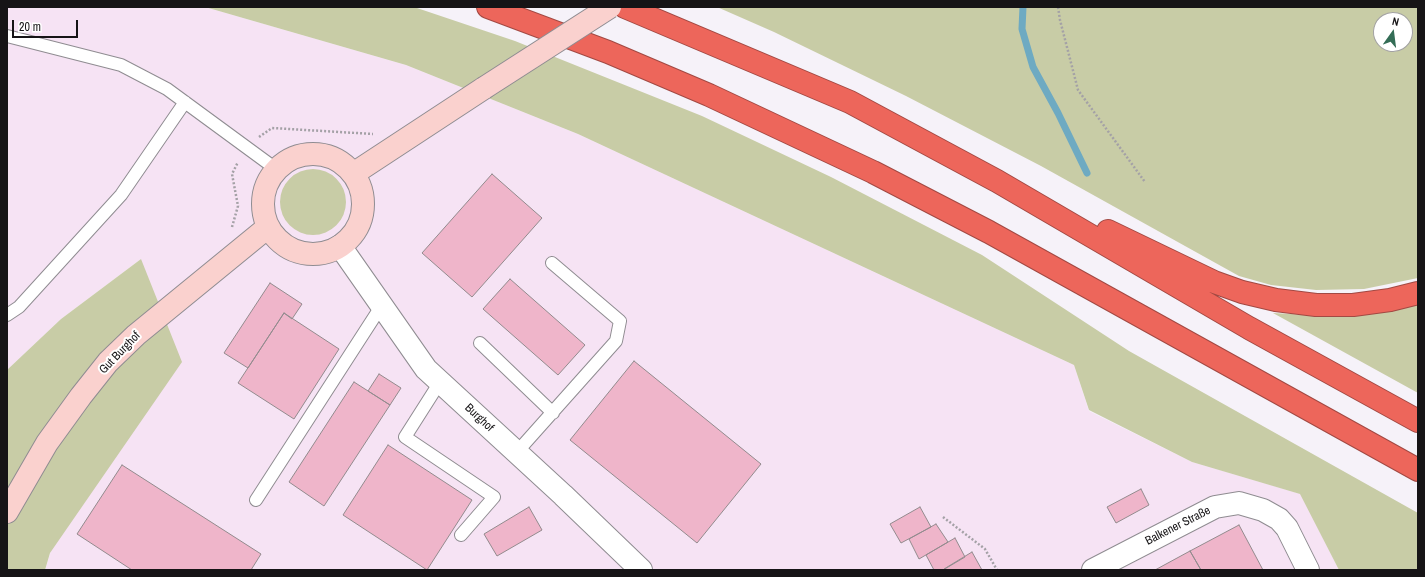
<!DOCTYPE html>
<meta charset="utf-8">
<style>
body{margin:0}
#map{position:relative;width:1425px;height:577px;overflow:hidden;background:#f6f2f9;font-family:"Archivo Narrow",sans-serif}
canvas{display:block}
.frame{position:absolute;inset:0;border:8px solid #161416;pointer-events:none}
.north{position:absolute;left:1373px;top:12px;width:40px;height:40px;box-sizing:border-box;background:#fff;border:1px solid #a2a1a2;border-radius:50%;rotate:14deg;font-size:11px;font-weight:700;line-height:16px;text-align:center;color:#161416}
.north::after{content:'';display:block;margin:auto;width:14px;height:18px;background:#346d56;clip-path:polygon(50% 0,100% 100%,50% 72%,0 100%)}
.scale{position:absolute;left:12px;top:20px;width:66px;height:18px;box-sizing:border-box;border:2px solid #161416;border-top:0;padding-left:5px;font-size:12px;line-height:14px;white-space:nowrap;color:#161416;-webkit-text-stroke:3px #fff;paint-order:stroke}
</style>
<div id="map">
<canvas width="1425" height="577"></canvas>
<div class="frame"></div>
<div class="north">N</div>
<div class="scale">20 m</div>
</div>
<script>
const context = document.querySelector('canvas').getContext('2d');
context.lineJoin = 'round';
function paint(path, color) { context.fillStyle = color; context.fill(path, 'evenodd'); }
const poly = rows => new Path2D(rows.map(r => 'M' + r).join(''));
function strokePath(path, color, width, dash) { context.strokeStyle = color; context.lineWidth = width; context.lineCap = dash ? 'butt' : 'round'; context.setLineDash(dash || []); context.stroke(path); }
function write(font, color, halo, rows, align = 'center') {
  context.font = font + ' "Archivo Narrow",sans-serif'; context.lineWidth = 4; context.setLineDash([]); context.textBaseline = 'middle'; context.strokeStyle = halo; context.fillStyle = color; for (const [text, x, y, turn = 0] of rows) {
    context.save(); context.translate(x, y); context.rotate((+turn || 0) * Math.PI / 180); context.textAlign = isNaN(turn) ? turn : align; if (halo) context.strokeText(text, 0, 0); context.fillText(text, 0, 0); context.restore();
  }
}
const commercial = poly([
 [7,7,205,7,406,65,578,134,1074,365,1089,411,1192,462,1301,494,1339,570,45,570,141,259,61,319,7,370]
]);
const green = poly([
 [205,7,414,7,515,41,702,116,831,177,982,255,1129,351,1418,513,1418,570,1339,570,1300,494,1192,462,1089,410,1074,365,578,134,406,65],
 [717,7,1418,7,1418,278,1364,289,1316,290,1271,285,1239,276,1041,166,906,96,774,32],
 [1381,20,1405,20,1405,44,1381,44],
 '280 202a33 33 0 1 1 66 0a33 33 0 1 1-66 0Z',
 [141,259,182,362,50,553,45,570,7,570,7,370,61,319],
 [1418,304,1418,393,1273,313,1347,317,1381,312]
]);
const stream = poly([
 [1023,7,1022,29,1033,67,1058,113,1087,173]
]);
const building = poly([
 [492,174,542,218,472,297,422,253,492,174],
 [510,279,585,345,558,375,483,309,510,279],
 [270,283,302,304,292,319,284,313,248,368,224,353,270,283],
 [284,313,339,349,294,419,238,383,284,313],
 [634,361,761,464,697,543,570,440,634,361],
 [379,374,401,388,390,405,368,391,379,374],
 [354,382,390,405,324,506,289,482,354,382],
 [388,445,472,500,427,570,343,515,388,445],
 [122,465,261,554,251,570,132,570,77,534,122,465],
 [1141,489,1149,505,1116,523,1107,507,1141,489],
 [529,507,542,530,497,556,484,534,529,507],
 [920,507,931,527,901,543,890,524,920,507],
 [936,524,948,542,919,559,909,539,936,524],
 [1239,525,1263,570,1201,570,1190,551,1239,525],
 [955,538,965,557,943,570,934,570,926,555,955,538],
 [1190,551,1201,570,1155,570,1190,551],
 [972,552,982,570,945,570,944,569,972,552]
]);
const path = poly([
 [1058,7,1060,20,1078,90,1145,182],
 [259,137,272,128,373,134],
 [232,227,238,206,232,174,238,162],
 [943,517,985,549,997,570]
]);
const lane = poly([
 [7,36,121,65,167,89,276,169],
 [7,315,19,307,121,195,185,102],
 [480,343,553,413],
 [440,382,405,437,494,497,461,535],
 [517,452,616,341,620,321,552,263],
 [256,500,382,305]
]);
const street = poly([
 [340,246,426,369,563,495,641,570],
 [1093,570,1215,507,1239,503,1263,510,1279,519,1287,528,1308,570]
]);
const secondary = poly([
 '263 204a50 50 0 1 1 100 0a50 50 0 1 1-100 0Z',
 [353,174,484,88],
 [7,512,47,443,81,396,108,362,136,335,268,227]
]);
const highway = poly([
 [488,7,608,52,709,95,873,172,989,232,1418,470],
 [625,7,850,102,997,181,1249,328,1418,421],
 [1108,231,1214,282,1242,292,1276,300,1316,305,1353,305,1390,300,1418,293]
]);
const secondaryBridge = poly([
 [484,88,610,7]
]);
const streetNames = [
 ["Gut Burghof",120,353,-46],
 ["Burghof",479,418,43],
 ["Balkener Straße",1178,526,-27]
];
paint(commercial, '#f6e3f4');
paint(green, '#c8cca6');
strokePath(stream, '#6eaac2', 7);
paint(building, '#efb5ca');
strokePath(building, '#938b8e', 1);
strokePath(lane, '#8f8c91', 14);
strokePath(street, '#8f8c91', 24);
strokePath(secondary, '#8f8c91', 24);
strokePath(highway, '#a24943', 24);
strokePath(path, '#a4a1a6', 2.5, [2, 2]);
strokePath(lane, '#fff', 12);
strokePath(street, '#fff', 22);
strokePath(secondary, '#fad1ce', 22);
strokePath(highway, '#ed665b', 22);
strokePath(secondaryBridge, '#8f8c91', 24, []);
strokePath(secondaryBridge, '#fad1ce', 22);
write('12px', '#161416', '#fff', streetNames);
</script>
